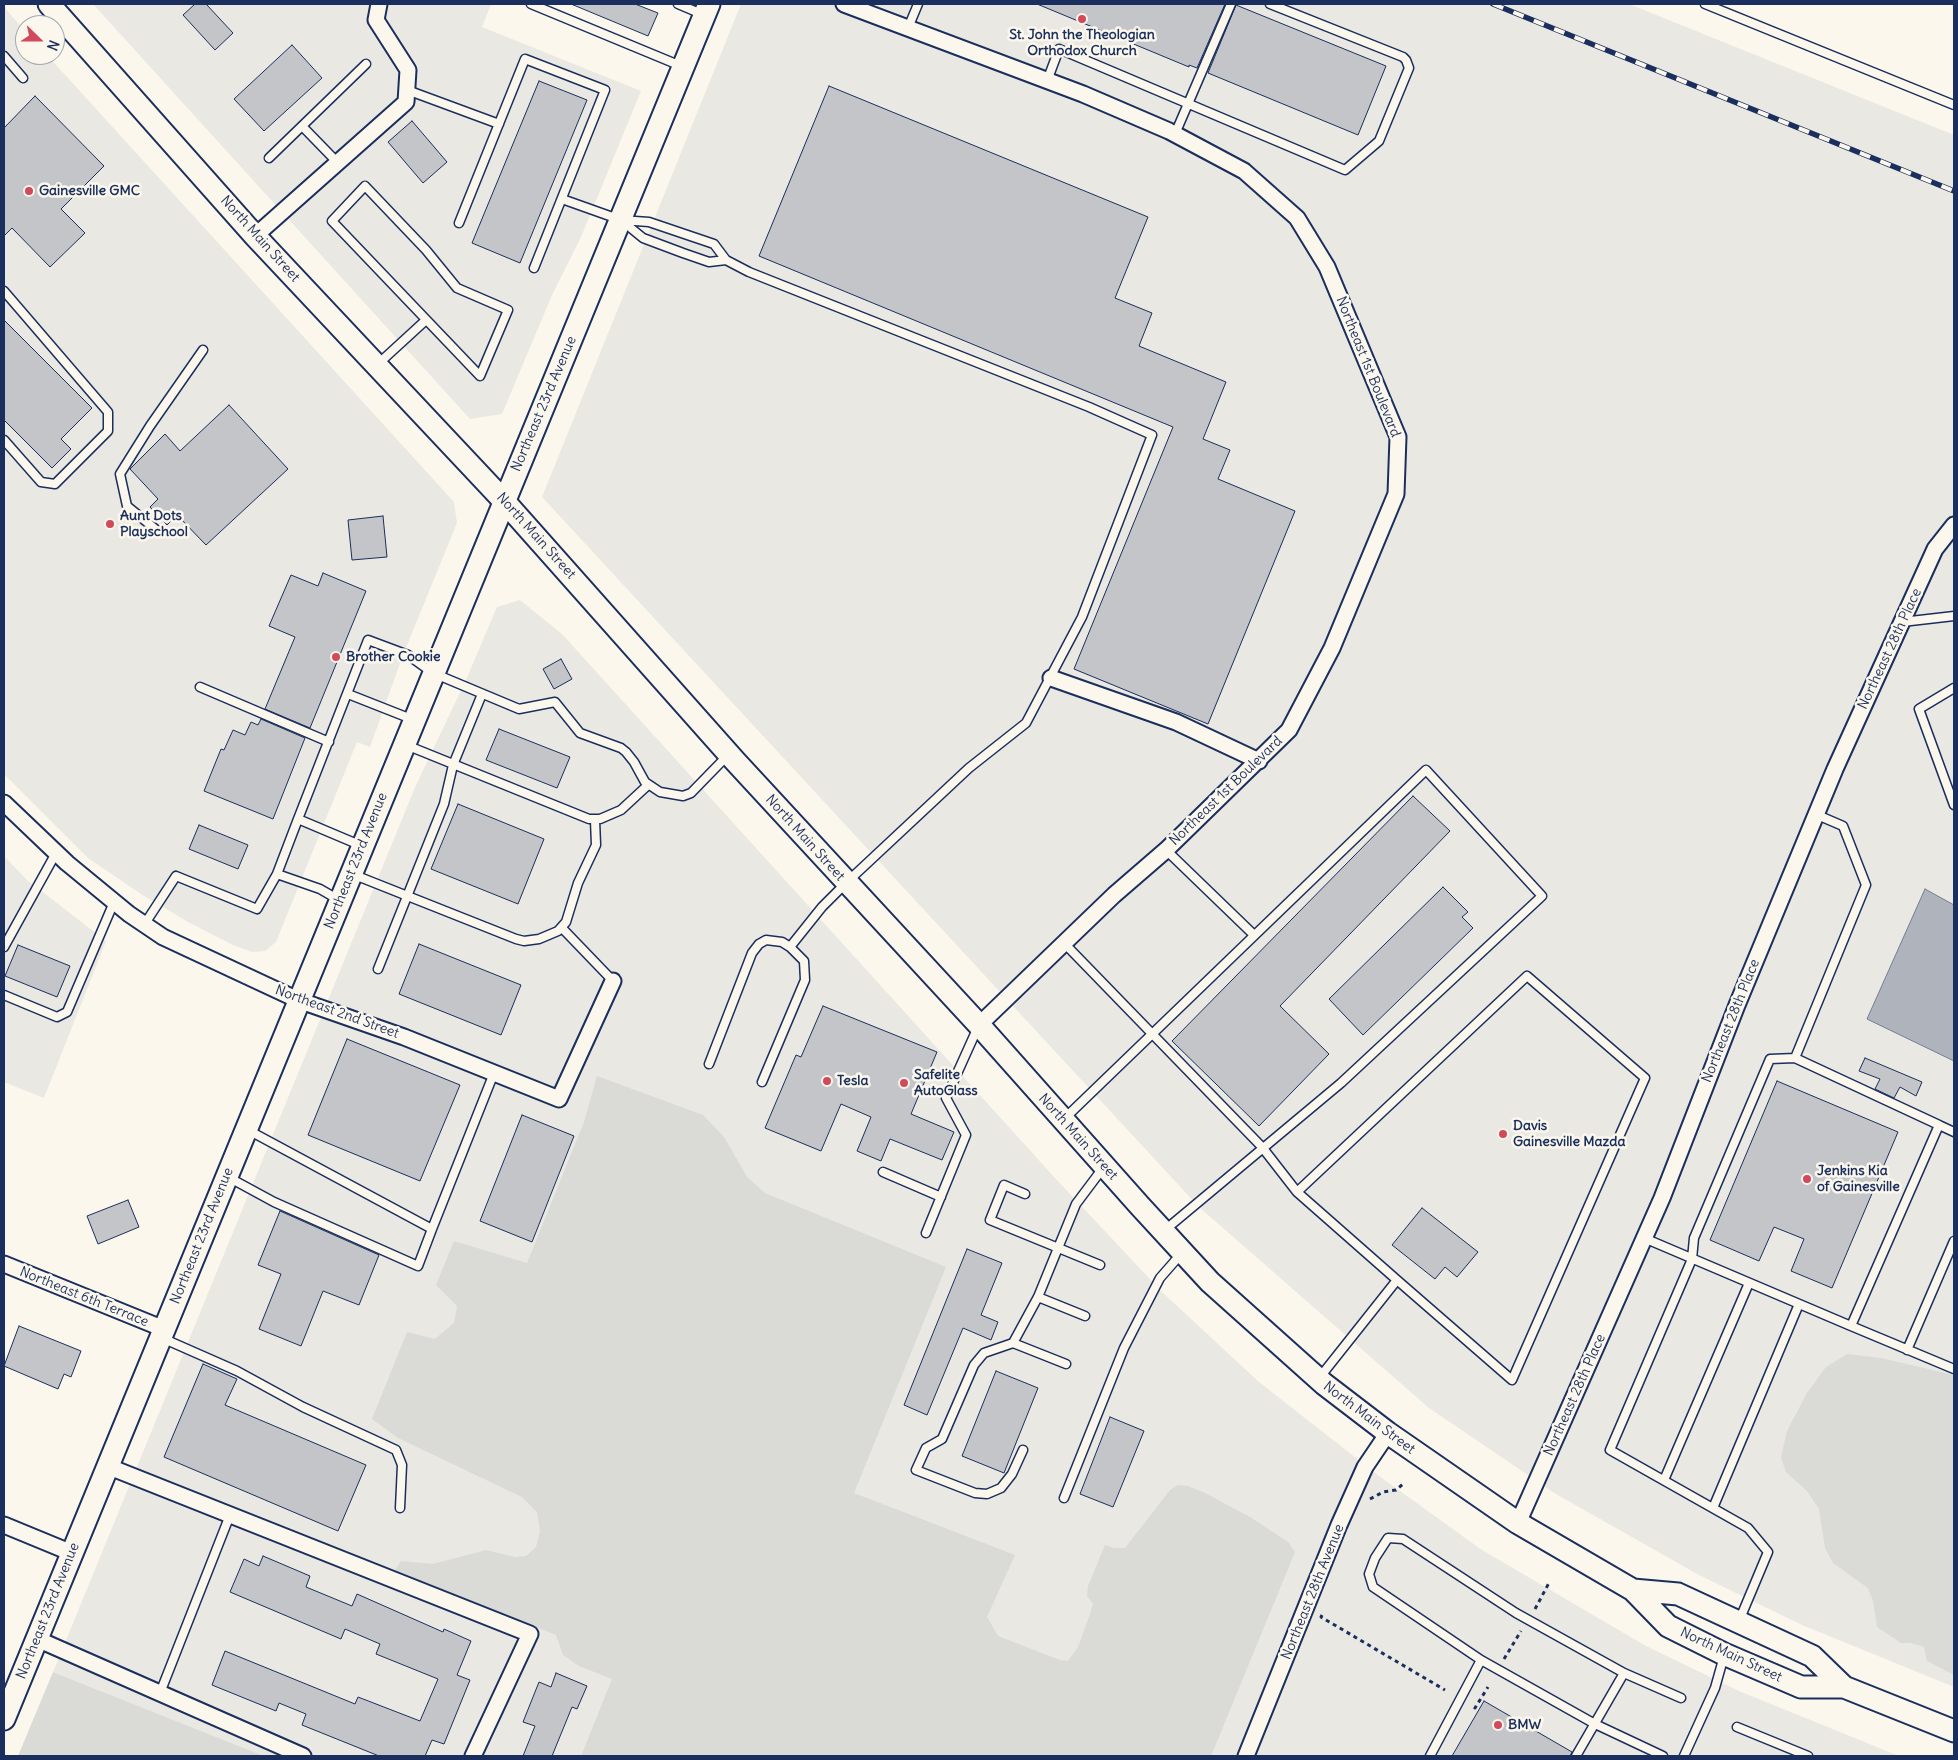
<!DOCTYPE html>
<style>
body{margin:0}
#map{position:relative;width:1958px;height:1760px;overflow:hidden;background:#fbf7ec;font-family:Delius,sans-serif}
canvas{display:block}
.frame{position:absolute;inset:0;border:5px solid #1b2f5e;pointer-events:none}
.north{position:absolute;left:15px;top:15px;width:50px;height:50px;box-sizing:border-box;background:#fbf7ec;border:1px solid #a1a7b3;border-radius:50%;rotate:112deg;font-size:14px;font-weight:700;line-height:20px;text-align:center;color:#1b2f5e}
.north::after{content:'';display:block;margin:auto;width:18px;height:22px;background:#d1495b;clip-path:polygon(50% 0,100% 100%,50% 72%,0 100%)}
</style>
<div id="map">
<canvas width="1958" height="1760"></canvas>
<div class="frame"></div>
<div class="north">N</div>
</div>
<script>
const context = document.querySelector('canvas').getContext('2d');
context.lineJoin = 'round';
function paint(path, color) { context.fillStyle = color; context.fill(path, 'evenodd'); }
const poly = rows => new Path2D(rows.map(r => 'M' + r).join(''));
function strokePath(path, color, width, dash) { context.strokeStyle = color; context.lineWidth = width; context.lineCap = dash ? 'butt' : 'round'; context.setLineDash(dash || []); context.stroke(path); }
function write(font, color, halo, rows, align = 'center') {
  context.font = font + ' Delius,sans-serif'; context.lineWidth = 5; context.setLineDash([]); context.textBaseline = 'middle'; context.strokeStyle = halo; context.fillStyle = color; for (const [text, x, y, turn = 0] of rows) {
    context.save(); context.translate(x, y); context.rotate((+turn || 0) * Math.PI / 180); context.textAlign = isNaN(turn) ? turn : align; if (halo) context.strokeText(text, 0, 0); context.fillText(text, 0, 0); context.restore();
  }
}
const built = poly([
 [93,4,491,4,482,27,641,91,581,237,552,295,502,414,470,419],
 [741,4,1629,4,1954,135,1954,1687,1802,1625,1699,1575,1556,1494,1429,1408,1199,1207,542,497],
 [4,7,25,31,25,55,47,55,454,502,457,523,403,655,370,747,357,742,276,942,265,951,252,952,233,945,188,922,141,894,88,858,4,774],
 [520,600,562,634,1055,1178,1162,1292,1259,1382,1379,1476,1482,1550,1646,1646,1739,1691,1899,1756,869,1756,622,1657,581,1756,264,1756,53,1672,416,785,466,680,497,607],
 [4,856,27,880,106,941,44,1098,4,1082]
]);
const green = poly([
 [597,1076,703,1115,724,1137,747,1177,765,1193,946,1267,854,1493,1015,1555,987,1617,998,1636,1060,1660,1068,1661,1078,1647,1090,1614,1093,1604,1087,1596,1088,1586,1105,1545,1114,1548,1125,1548,1160,1503,1170,1490,1178,1485,1188,1486,1205,1493,1250,1517,1288,1542,1295,1552,1211,1756,581,1756,612,1679,579,1666,563,1655,556,1635,395,1570,401,1561,433,1564,486,1550,515,1557,526,1556,536,1547,540,1531,537,1512,522,1497,398,1438,372,1419,407,1332,435,1339,454,1323,457,1306,436,1285,454,1241,527,1263,584,1122],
 [1847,1354,1881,1358,1954,1375,1954,1675,1927,1661,1924,1647,1911,1643,1901,1643,1877,1627,1873,1601,1868,1588,1833,1563,1825,1548,1819,1509,1807,1491,1786,1472,1781,1458,1787,1431,1807,1393,1826,1367],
 [53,1672,264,1756,18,1756]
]);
const water = poly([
 [1925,889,1954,905,1954,1061,1867,1019,1925,889]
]);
const building = poly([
 [195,4,206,4,233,33,215,50,183,15,195,4],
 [571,4,635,4,658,13,648,36,571,4],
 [1037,4,1225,4,1197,68,1189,65,1189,67,1037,4],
 [1236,5,1386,66,1358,135,1208,73,1236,5],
 [292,45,322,78,264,131,234,99,292,45],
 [539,81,587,100,520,263,472,243,539,81],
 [829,86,1148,217,1115,298,1152,313,1139,346,1226,382,1203,439,1230,450,1218,479,1295,511,1208,724,1074,669,1173,427,759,256,829,86],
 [35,96,104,166,61,209,85,233,50,267,12,228,4,236,4,128,35,96],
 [412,121,447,162,423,183,388,142,412,121],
 [4,320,92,408,61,439,71,449,52,468,4,420,4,320],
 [229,405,288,469,206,545,177,515,167,525,150,507,158,499,130,469,165,434,180,451,229,405],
 [383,516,387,557,352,560,348,520,383,516],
 [323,573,366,591,310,728,265,709,295,637,269,626,291,575,318,586,323,573],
 [561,659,572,679,554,689,543,669,561,659],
 [261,719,305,738,273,819,204,791,221,749,224,750,233,730,245,735,251,722,258,725,261,719],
 [499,729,570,757,557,788,486,760,499,729],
 [1413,796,1450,831,1280,1006,1329,1054,1259,1126,1172,1041,1413,796],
 [458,804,544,839,518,904,431,869,458,804],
 [199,825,248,845,238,869,189,849,199,825],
 [1443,887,1468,912,1462,917,1473,928,1363,1035,1329,999,1443,887],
 [419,944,521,985,501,1035,399,994,419,944],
 [18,945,70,966,57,997,5,976,18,945],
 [823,1006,937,1052,911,1114,954,1132,942,1160,890,1139,881,1161,857,1151,871,1117,841,1104,821,1151,765,1128,796,1055,801,1057,823,1006],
 [347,1039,460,1085,420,1181,308,1135,347,1039],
 [1865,1058,1922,1082,1916,1096,1900,1087,1894,1098,1875,1089,1880,1079,1859,1071,1865,1058],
 [1777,1081,1898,1132,1832,1288,1791,1271,1804,1239,1774,1227,1759,1261,1710,1240,1777,1081],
 [522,1115,574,1136,532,1242,480,1221,522,1115],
 [128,1200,139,1227,98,1244,87,1216,128,1200],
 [1422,1208,1478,1252,1457,1277,1445,1267,1435,1279,1392,1245,1422,1208],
 [280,1211,379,1255,359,1305,323,1291,301,1346,259,1329,281,1274,258,1265,280,1211],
 [967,1249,1002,1263,981,1315,998,1322,991,1340,963,1328,927,1415,904,1405,967,1249],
 [19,1326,81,1351,71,1377,64,1374,58,1389,4,1366,19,1326],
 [203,1364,237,1379,225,1405,366,1465,338,1531,164,1457,203,1364],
 [996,1371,1038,1388,1004,1473,962,1456,996,1371],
 [1110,1417,1144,1431,1113,1507,1080,1494,1110,1417],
 [263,1556,310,1576,306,1587,352,1606,357,1594,443,1632,444,1629,471,1641,457,1675,470,1680,444,1744,432,1740,425,1756,379,1756,302,1725,306,1714,279,1703,276,1711,212,1685,225,1651,355,1704,358,1697,420,1721,438,1679,376,1654,380,1644,345,1629,341,1639,230,1592,244,1559,259,1566,263,1556],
 [556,1673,587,1686,577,1709,572,1707,552,1756,523,1756,535,1726,523,1722,539,1682,551,1687,556,1673],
 [1484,1701,1572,1752,1570,1756,1452,1756,1484,1701]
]);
const path = poly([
 [1370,1499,1383,1492,1396,1490,1403,1484],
 [1535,1609,1550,1581],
 [1322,1615,1321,1617,1445,1690],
 [1504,1659,1521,1631],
 [1474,1707,1475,1708,1488,1687]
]);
const lane = poly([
 [531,4,681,66],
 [678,4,704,15],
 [1705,4,1954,105],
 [908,28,918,4],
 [4,56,23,78],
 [1047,81,1059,49,1345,170,1379,141,1409,68,1406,60,1403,57,1270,4],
 [407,90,499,124],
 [302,126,338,163],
 [1175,134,1231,4],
 [269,158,366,64],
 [365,186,426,250,457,288,508,310,480,376,332,221,365,186],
 [562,199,621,220,649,222,714,244,726,260,749,272,1089,407,1152,435,1082,617,1026,723,969,768,846,883,822,907,790,947,804,961,805,980,762,1082],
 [621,220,643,238,683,253,709,262,726,260],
 [459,223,525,59,605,90,534,268],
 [4,291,108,412,108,431,55,484,41,482,4,440],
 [378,364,426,320],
 [159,532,127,506,120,474,150,426,203,350],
 [1902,622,1954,616],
 [200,687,329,742],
 [1954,688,1919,709,1954,805],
 [348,694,414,720],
 [406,745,589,819,600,819,621,810,648,785],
 [298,819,368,640,408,655,433,673,519,709,555,702,580,733,621,748,626,752,634,762,645,782,660,792,683,796,691,793,728,755],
 [1166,850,1254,935],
 [277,874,320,889,339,900],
 [352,874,516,939,524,941,539,939,558,931,566,922,578,883,596,845,595,820],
 [144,925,176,876,257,909,277,874,298,819,362,846],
 [562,928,613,981],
 [1064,943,1262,1147,1297,1192],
 [4,947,56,853],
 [378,969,444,804,453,765,482,694],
 [4,995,57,1017,67,1012,114,902],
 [709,1064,752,953,759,944,766,940,782,942,790,947],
 [1064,1119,1426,770,1542,896,1341,1083,1165,1230],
 [1939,1125,1954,1132],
 [883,1172,941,1197],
 [228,1177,274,1202,418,1266,432,1229,248,1130],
 [1025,1194,1004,1185,990,1220,1100,1265],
 [432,1229,494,1073],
 [926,1233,966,1135,946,1098,978,1027],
 [1644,1238,1851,1326,1939,1125,1795,1058,1866,885,1843,826,1815,814],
 [1038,1297,1085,1316],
 [1851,1326,1954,1369],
 [162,1338,237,1371,303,1407,396,1450,402,1465,400,1508],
 [1013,1343,984,1353,974,1365,942,1439,926,1448,916,1470,975,1493,987,1494,1001,1488,1012,1474,1023,1450],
 [1907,1350,1954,1241],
 [1066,1364,1013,1343,1038,1297,1076,1204,1103,1168],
 [1320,1377,1397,1280,1297,1192,1527,976,1645,1078,1512,1380,1397,1280],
 [1664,1480,1749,1283],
 [1064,1498,1124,1348,1160,1278,1181,1254],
 [1713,1508,1799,1304],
 [1739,1621,1768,1552,1748,1528,1610,1450,1692,1259,1694,1238,1770,1059,1795,1058],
 [160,1693,230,1515],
 [1737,1727,1808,1756],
 [1430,1756,1481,1660],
 [1576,1756,1624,1673],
 [1663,1756,1595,1724,1481,1660,1373,1587,1369,1574,1375,1558,1388,1538,1403,1539,1516,1613,1624,1673,1681,1698],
 [1684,1756,1715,1688,1724,1656]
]);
const street = poly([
 [844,4,1083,94,1169,131,1244,171,1297,218,1327,267,1398,437,1396,494,1332,648,1289,730,1166,850,1114,895,979,1025],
 [255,236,406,102,408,70,376,20,379,4],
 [1051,678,1176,722,1259,761],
 [4,803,67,863,129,914,163,937,298,1000,404,1037,559,1099,613,981],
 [4,1264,164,1329],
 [107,1466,530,1634,473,1756],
 [1518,1523,1662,1198,1737,1005,1835,769,1935,549,1954,525],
 [4,1525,72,1553],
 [37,1639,303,1756],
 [1246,1756,1339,1525,1365,1467,1388,1433]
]);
const secondary = poly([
 [49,4,255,236,504,501,735,761,979,1025,1140,1206,1210,1282,1324,1384,1388,1433,1518,1523,1633,1590,1668,1626,1724,1654,1801,1687,1844,1687],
 [1633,1590,1678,1594,1812,1656,1844,1687,1954,1731],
 [4,1719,709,4]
]);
const rail = poly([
 [1493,4,1954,191]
]);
const markers = [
 [1082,19,5,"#d1495b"],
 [29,191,5,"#d1495b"],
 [110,524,5,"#d1495b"],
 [336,657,5,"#d1495b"],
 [827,1081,5,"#d1495b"],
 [904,1083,5,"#d1495b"],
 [1503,1134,5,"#d1495b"],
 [1807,1179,5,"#d1495b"],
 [1498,1725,5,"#d1495b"]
];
const poiNames = [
 ["St. John the Theologian",1082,35,"center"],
 ["Orthodox Church",1082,51,"center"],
 ["Gainesville GMC",39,191],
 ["Aunt Dots",120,516],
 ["Playschool",120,532],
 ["Brother Cookie",346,657],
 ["Safelite",914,1075],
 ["AutoGlass",914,1091],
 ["Tesla",837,1081],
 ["Davis",1513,1126],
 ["Gainesville Mazda",1513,1142],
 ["Jenkins Kia",1817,1171],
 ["of Gainesville",1817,1187],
 ["BMW",1508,1725]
];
const streetNames = [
 ["North Main Street",260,239,48],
 ["Northeast 1st Boulevard",1368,367,68],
 ["Northeast 23rd Avenue",544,404,-67],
 ["North Main Street",536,536,48],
 ["Northeast 28th Place",1890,649,-65],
 ["Northeast 1st Boulevard",1226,791,-44],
 ["North Main Street",805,838,48],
 ["Northeast 23rd Avenue",356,861,-68],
 ["Northeast 2nd Street",337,1012,20],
 ["Northeast 28th Place",1731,1021,-68],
 ["North Main Street",1078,1137,48],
 ["Northeast 23rd Avenue",202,1236,-68],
 ["Northeast 6th Terrace",84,1297,22],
 ["Northeast 28th Place",1575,1395,-66],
 ["North Main Street",1369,1418,37],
 ["Northeast 28th Avenue",1313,1592,-68],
 ["Northeast 23rd Avenue",48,1611,-68],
 ["North Main Street",1731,1655,25]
];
paint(built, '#eae8e2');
paint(green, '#dadad7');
paint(water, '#afb3bb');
strokePath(water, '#747e96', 1);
paint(building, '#c3c5c9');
strokePath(building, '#1b2f5e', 1);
strokePath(lane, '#1b2f5e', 11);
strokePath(street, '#1b2f5e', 19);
strokePath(secondary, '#1b2f5e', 25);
strokePath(path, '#1b2f5e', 3, [4, 4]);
strokePath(lane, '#fbf7ec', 8);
strokePath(street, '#fbf7ec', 15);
strokePath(secondary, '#fbf7ec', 21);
strokePath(rail, '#1b2f5e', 5.5);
strokePath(rail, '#fbf7ec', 4, [11]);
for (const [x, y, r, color] of markers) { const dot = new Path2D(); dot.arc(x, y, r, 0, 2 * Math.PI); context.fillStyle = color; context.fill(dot); strokePath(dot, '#fbf7ec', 2); }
write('bold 14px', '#1b2f5e', '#fbf7ec', poiNames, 'left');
write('14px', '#1b2f5e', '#fbf7ec', streetNames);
</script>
